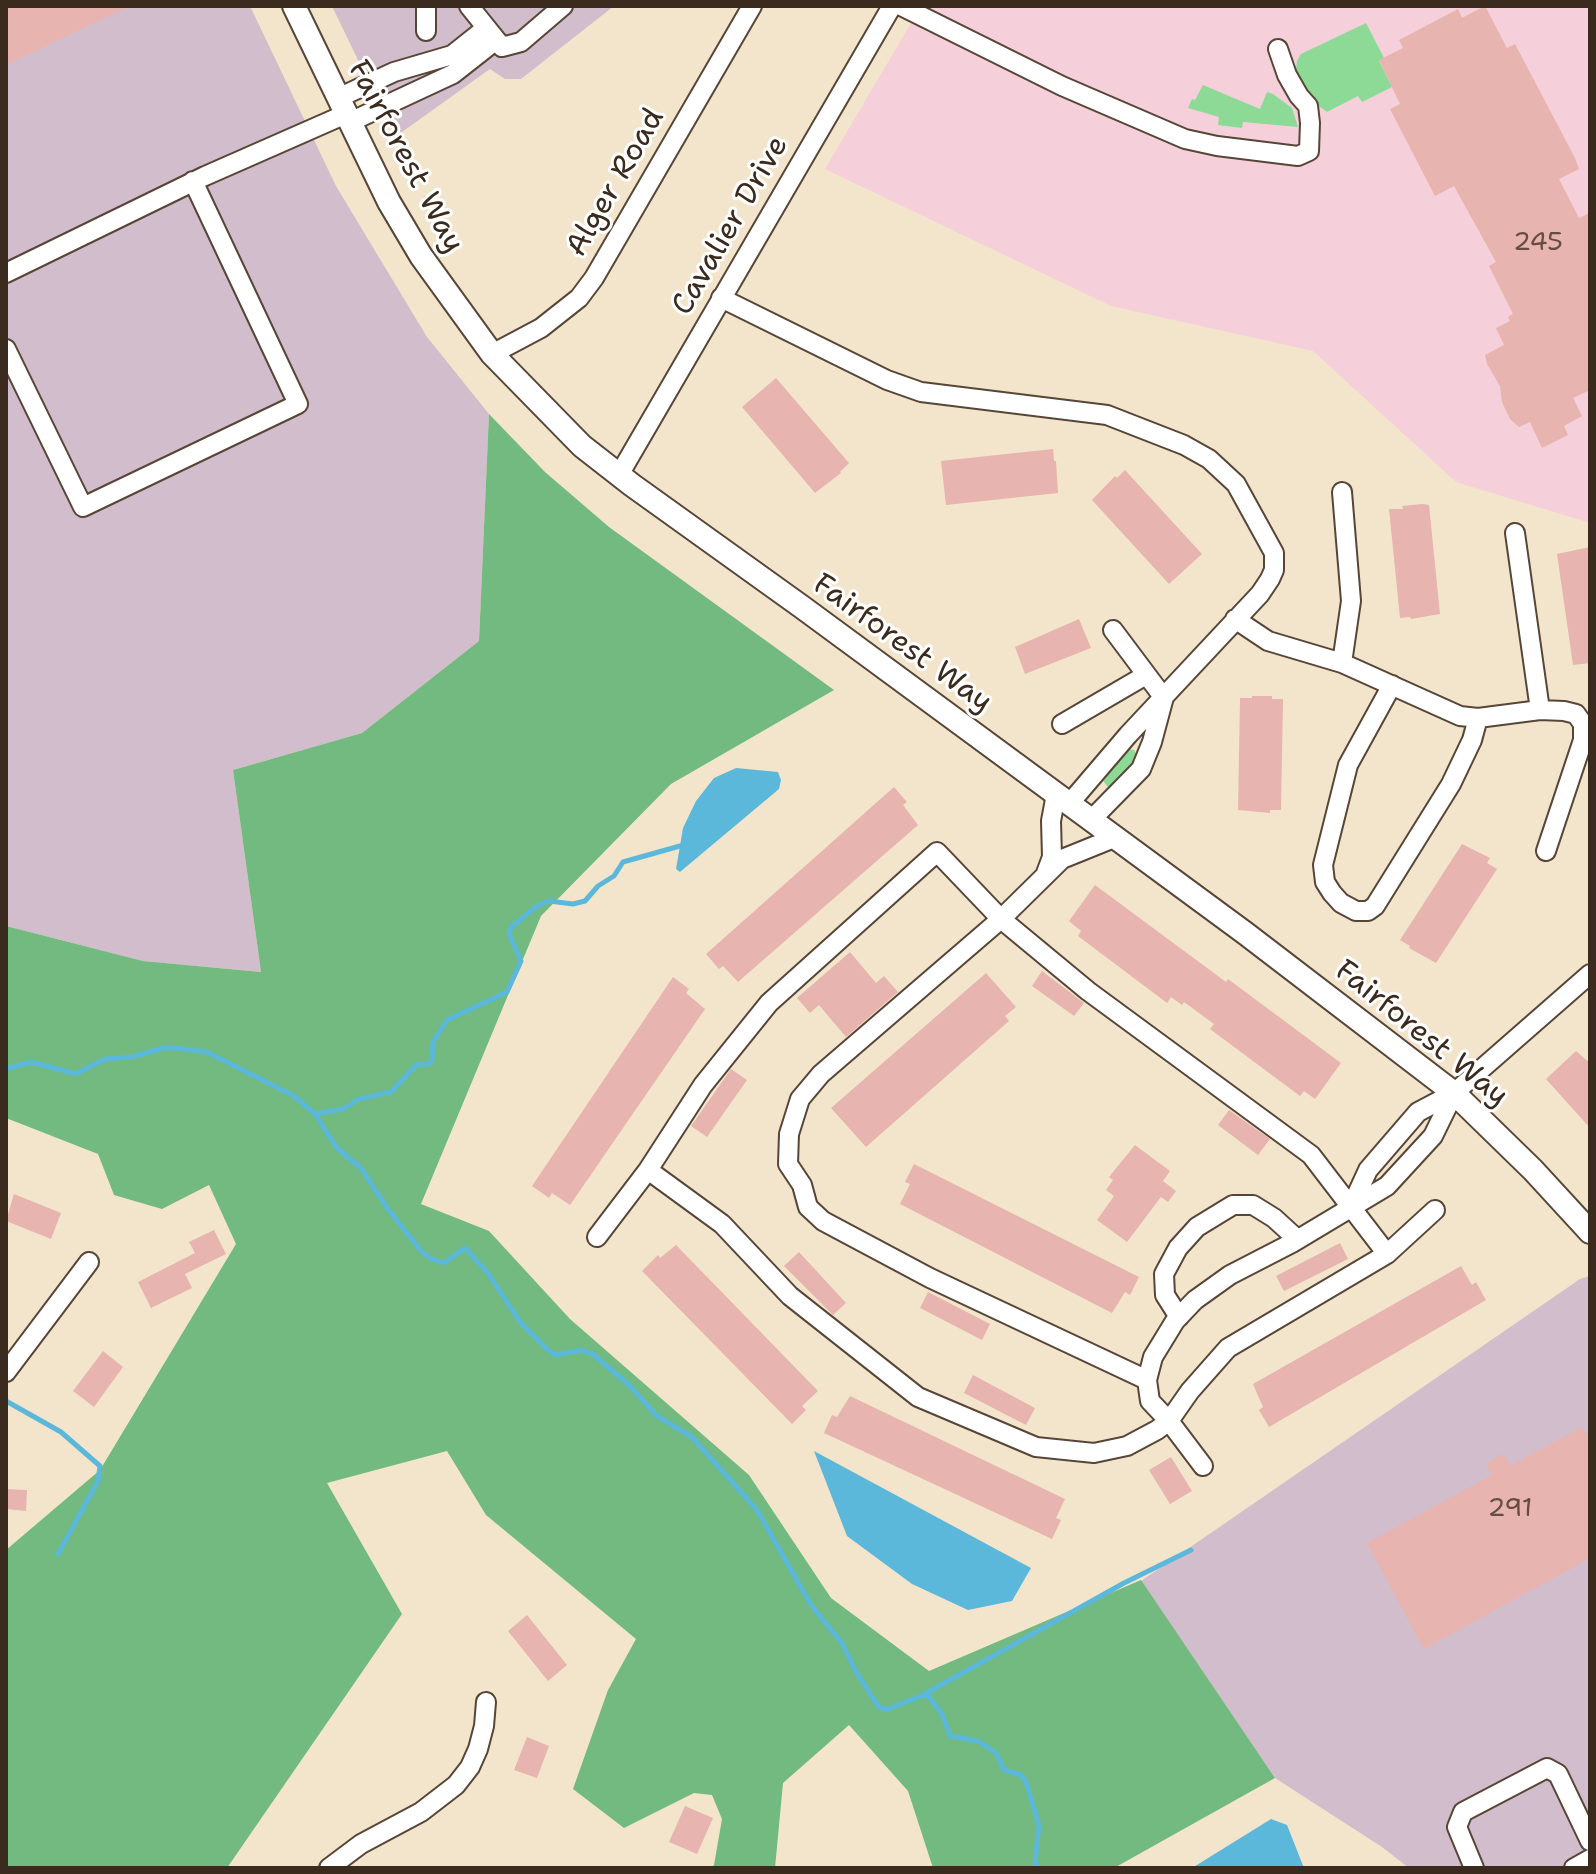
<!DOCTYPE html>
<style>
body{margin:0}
#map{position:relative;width:1596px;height:1874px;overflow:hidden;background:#f3e5cc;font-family:"Shantell Sans",sans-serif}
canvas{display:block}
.frame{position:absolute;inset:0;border:8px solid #3b2a1e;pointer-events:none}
</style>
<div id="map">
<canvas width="1596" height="1874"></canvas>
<div class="frame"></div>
</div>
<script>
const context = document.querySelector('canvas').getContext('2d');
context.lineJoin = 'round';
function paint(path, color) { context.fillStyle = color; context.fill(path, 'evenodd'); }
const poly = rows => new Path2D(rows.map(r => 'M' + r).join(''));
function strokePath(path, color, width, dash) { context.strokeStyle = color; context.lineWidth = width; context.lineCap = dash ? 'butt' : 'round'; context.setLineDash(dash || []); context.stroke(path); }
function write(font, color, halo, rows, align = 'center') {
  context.font = font + ' "Shantell Sans",sans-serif'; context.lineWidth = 6; context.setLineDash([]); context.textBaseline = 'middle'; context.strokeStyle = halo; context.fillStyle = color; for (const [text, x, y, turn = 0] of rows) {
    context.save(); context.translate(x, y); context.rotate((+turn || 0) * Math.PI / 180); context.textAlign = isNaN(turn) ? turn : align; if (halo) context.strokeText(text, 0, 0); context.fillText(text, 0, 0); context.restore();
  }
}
const built = poly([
 [921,6,1590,6,1590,523,1456,482,1313,351,1111,306,825,169]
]);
const industrial = poly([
 [6,6,250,6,336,186,427,337,489,414,479,641,362,733,233,770,261,972,143,961,6,926],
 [332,6,614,6,521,79,505,79,490,69,395,137],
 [1590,1276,1590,1868,1409,1868,1382,1847,1275,1778,1141,1581,1580,1279]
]);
const green = poly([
 [1366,23,1384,58,1379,61,1392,87,1362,102,1358,96,1327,112,1316,104,1295,78,1297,61,1301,54],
 [1203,85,1260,109,1267,92,1273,94,1292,108,1298,127,1243,122,1242,128,1218,125,1219,117,1188,108,1192,99,1195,100],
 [1124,748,1134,750,1139,759,1109,789,1102,779]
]);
const forest = poly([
 [489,414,545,472,609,527,834,690,671,784,541,916,421,1204,489,1231,570,1319,749,1475,831,1598,929,1671,1141,1580,1275,1778,1114,1868,933,1868,908,1791,849,1725,783,1783,775,1868,711,1868,714,1865,722,1819,712,1795,694,1793,624,1828,573,1789,608,1690,636,1639,486,1515,447,1451,327,1483,402,1614,227,1868,6,1868,6,1550,100,1470,236,1244,209,1185,162,1209,114,1195,98,1154,6,1118,6,926,143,961,261,972,233,770,362,733,479,641]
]);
const water = poly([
 [736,768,778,772,781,780,779,789,680,872,676,869,683,828,696,801,714,778],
 [814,1451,1031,1568,1012,1601,968,1610,912,1584,847,1536],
 [1271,1819,1287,1825,1304,1868,1192,1868]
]);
const stream = poly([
 [6,1069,31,1062,76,1074,105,1059,132,1057,163,1048,175,1048,207,1052,294,1096,315,1114,337,1148,361,1168,388,1209,422,1252,432,1259,444,1263,465,1248,488,1273,520,1322,549,1351,555,1355,582,1350,594,1355,629,1385,657,1416,692,1437,757,1510,811,1605,842,1643,855,1670,878,1706,886,1710,923,1695,929,1697,942,1714,950,1736,978,1741,996,1753,1004,1770,1021,1775,1026,1782,1039,1825,1035,1863,1039,1868],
 [315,1114,343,1109,359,1099,391,1092,416,1065,428,1064,432,1061,433,1042,447,1020,507,992,521,961,509,934,511,927,537,906,549,901,573,904,585,901,598,886,614,876,623,862,680,846],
 [6,1401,61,1432,100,1466,98,1481,58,1554],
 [923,1695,1124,1583,1191,1550]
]);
const building = poly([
 [6,6,130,6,6,65],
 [1485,6,1507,48,1515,44,1575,158,1579,169,1559,179,1579,218,1590,213,1590,390,1573,398,1582,416,1564,426,1568,435,1542,448,1530,422,1519,427,1510,419,1502,402,1500,386,1487,364,1485,355,1504,345,1496,328,1510,321,1508,317,1513,314,1489,266,1496,262,1454,186,1435,196,1390,109,1400,104,1379,60,1403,48,1399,40,1458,9,1462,18],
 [776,378,849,463,840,472,841,473,815,493,742,407],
 [1053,449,1054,461,1056,461,1058,493,946,505,941,461],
 [1125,470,1202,554,1169,584,1092,500,1115,476,1117,478],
 [1422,504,1429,505,1440,614,1411,619,1410,617,1400,618,1389,509,1403,509,1402,506],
 [1590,547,1590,663,1573,665,1557,554],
 [1079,619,1091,648,1025,674,1015,647],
 [1252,696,1272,696,1272,699,1283,699,1281,810,1270,810,1270,813,1238,810,1240,698,1252,698],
 [894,787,907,802,903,805,918,825,738,982,723,966,719,969,706,954],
 [1462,844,1490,858,1487,863,1497,869,1436,963,1409,948,1410,946,1400,940],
 [1095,885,1226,982,1228,979,1341,1063,1315,1099,1304,1091,1300,1096,1210,1029,1214,1024,1184,1002,1182,1005,1171,997,1167,1003,1078,936,1081,931,1069,921],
 [850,952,876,983,884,976,898,992,846,1037,819,1005,810,1013,797,998],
 [1042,971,1084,1003,1074,1016,1032,986],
 [986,973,1016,1007,1005,1016,1009,1021,866,1147,831,1108],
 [673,977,689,989,686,993,705,1009,570,1205,552,1193,549,1198,532,1186],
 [1576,1051,1590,1063,1590,1128,1546,1079],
 [731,1069,747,1080,707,1137,691,1126],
 [1229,1110,1270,1139,1258,1155,1218,1125],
 [1135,1145,1170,1171,1163,1181,1176,1191,1168,1202,1161,1197,1127,1242,1097,1220,1114,1196,1106,1190,1113,1180,1109,1177],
 [914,1164,1139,1277,1130,1295,1125,1292,1112,1313,900,1204,910,1184,905,1182],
 [14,1194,61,1213,51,1239,6,1221],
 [214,1230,226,1254,185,1274,192,1288,151,1308,138,1282,195,1253,189,1242],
 [1340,1243,1348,1259,1284,1291,1276,1276],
 [676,1245,818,1391,802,1406,806,1410,792,1424,642,1271,658,1255,660,1258],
 [799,1252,846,1303,833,1315,784,1266],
 [1461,1266,1472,1285,1476,1282,1486,1300,1269,1427,1259,1410,1263,1407,1253,1384],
 [928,1292,990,1324,982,1340,920,1308],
 [103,1351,123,1367,94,1407,73,1391],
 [973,1375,1035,1408,1026,1425,964,1393],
 [850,1396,1065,1499,1056,1518,1061,1520,1052,1539,824,1433,832,1415,837,1417],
 [1582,1427,1590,1442,1590,1558,1424,1649,1367,1543,1492,1475,1486,1464,1503,1454,1510,1466],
 [1171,1457,1192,1491,1170,1504,1149,1470],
 [6,1489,27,1490,26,1511,6,1509],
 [527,1615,567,1665,548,1681,508,1631],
 [527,1737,549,1746,537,1778,514,1770],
 [685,1806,713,1818,697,1854,669,1842]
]);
const minor = poly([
 [426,6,426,31],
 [469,6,502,47,521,42,563,6],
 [901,6,1062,86,1185,139,1217,146,1298,156,1309,151,1310,123,1308,106,1299,96,1287,75,1278,49],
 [338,98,394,72,452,55,486,28],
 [350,122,453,74,495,41],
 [6,273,205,176,346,114],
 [721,298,887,380,921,392,1107,415,1184,445,1209,459,1236,484,1274,553,1274,570,1270,579,1260,594,1128,735,1069,804],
 [6,349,83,507,298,404,193,181],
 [492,354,541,328,579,298,594,278,752,6],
 [619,475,892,6],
 [1342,492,1351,601,1342,663],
 [1515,533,1540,710],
 [1235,619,1268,641,1342,663,1460,716,1478,718,1540,710,1564,711,1576,714,1583,724,1583,740,1546,851],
 [1113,630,1164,698],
 [1392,685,1348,765,1323,865,1325,882,1332,893,1341,903,1356,911,1368,911,1375,906,1451,784,1472,740,1478,718],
 [1062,724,1146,675],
 [1091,820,1141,769,1152,742,1163,701],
 [1114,838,1062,859,1001,919,821,1074,800,1099,789,1134,788,1164,802,1185,808,1207,823,1221,930,1278,1147,1380],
 [1046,873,1052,857,1051,821,1056,794],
 [1351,1207,1368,1170,1418,1112,1454,1093,1590,974],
 [597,1237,648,1170],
 [1387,1254,1311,1155,1088,991,1001,919,937,852,769,1003,703,1085,648,1170,722,1224,790,1296,918,1397,1036,1447,1094,1453,1127,1446,1157,1430,1169,1421,1190,1391,1228,1348,1387,1254,1435,1210],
 [1179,1317,1165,1295,1164,1274,1178,1248,1197,1227,1233,1205,1253,1205,1274,1218,1297,1239],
 [6,1372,89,1262],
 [1203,1466,1169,1421,1150,1401,1147,1380,1153,1357,1175,1321,1195,1300,1230,1275,1292,1243,1387,1186,1433,1136,1454,1093],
 [329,1868,361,1844,421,1812,456,1785,470,1767,478,1749,484,1726,486,1702],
 [1474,1868,1457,1827,1463,1812,1547,1768,1558,1774,1590,1841],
 [1574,1868,1590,1859]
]);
const major = poly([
 [294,6,389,202,421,256,492,354,582,446,632,485,802,607,1245,933,1454,1093,1533,1170,1590,1232]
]);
const numberNames = [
 ["245",1538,243],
 ["291",1510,1509]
];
const streetNames = [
 ["Fairforest Way",405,157,62],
 ["Alger Road",616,183,-60],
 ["Cavalier Drive",731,226,-60],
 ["Fairforest Way",902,644,36],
 ["Fairforest Way",1421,1034,39]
];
paint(built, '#f5cfd9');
paint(industrial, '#d1bdcb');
paint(green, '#8dda97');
paint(forest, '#72ba80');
paint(water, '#5cb8da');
strokePath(stream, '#5cb8da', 5);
paint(building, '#e7b4af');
strokePath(minor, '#574638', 22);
strokePath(major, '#574638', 26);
strokePath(minor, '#fff', 18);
strokePath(major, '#fff', 22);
write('26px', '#664c42', null, numberNames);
write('30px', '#3b2a1e', '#fff', streetNames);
</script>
